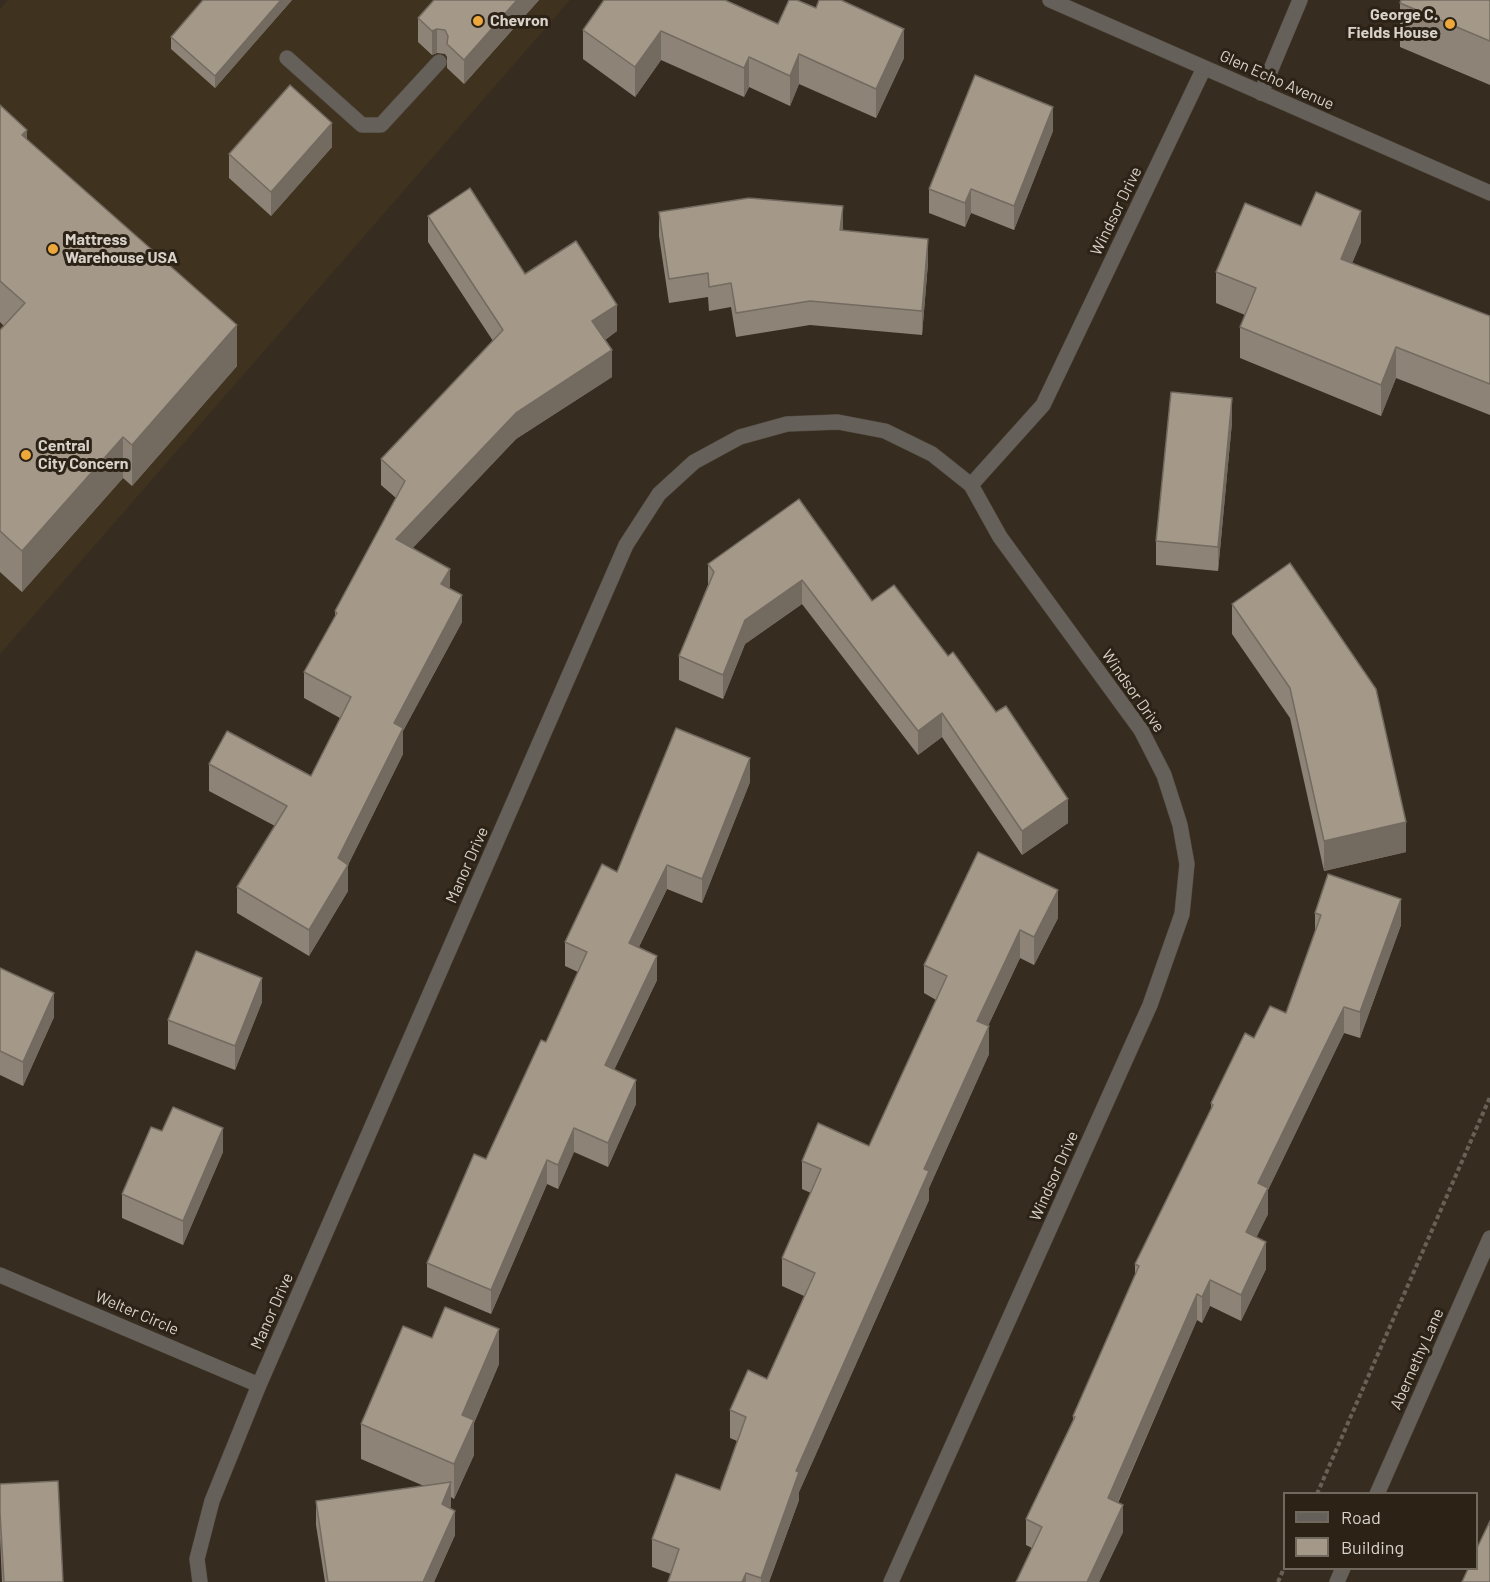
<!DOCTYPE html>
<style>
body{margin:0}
#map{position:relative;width:1490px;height:1582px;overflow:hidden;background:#362c20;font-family:Barlow,sans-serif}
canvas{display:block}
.legend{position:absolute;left:1283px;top:1492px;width:195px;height:78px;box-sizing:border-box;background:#2c2316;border:2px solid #71695e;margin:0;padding:8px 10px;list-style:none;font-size:18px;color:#d8d2ca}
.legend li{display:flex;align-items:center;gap:12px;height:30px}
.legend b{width:30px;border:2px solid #71695e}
</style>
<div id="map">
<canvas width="1490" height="1582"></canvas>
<ul class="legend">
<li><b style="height:8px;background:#65605a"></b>Road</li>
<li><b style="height:16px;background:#a49889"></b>Building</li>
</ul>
</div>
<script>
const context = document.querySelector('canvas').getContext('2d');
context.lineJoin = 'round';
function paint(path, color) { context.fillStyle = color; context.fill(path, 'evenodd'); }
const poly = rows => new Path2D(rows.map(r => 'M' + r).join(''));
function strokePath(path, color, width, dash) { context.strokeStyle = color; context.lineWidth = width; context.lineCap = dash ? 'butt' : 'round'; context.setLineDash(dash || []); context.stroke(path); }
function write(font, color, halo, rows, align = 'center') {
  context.font = font + ' Barlow,sans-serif'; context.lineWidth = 6; context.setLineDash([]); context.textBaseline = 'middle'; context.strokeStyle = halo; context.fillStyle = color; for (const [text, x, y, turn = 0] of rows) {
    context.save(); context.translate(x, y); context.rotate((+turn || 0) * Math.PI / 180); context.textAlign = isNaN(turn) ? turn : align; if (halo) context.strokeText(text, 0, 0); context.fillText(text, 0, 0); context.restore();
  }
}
const built = poly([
 [8,0,570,0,0,654,0,9]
]);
const path = poly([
 [1317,1494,1490,1097],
 [1278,1582,1284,1568]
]);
const service = poly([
 [287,58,362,125,381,125,439,62],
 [1261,93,1300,0]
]);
const minor = poly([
 [0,1275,259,1385],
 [200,1582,197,1559,212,1501,259,1385,626,545,659,494,694,462,740,437,787,424,838,422,885,431,932,454,971,485],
 [891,1582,1150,1005,1182,914,1187,864,1180,825,1164,775,1141,730,1000,537,971,485,1043,405,1204,68]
]);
const tertiary = poly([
 [1050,0,1490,193],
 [1377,1494,1490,1238],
 [1337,1582,1343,1568]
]);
const wall = poly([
 [292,0,215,88,171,49,171,37],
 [434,0,539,0,464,84,447,68,447,57,445,54,437,53,432,55,418,42,418,18],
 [1490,0,1490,85,1400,47,1400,3],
 [778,24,904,58,876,118,799,84,790,106,749,87,744,97,661,60,635,97,583,59,583,30],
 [0,105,27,140,237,366,132,486,123,478,22,592,0,572,0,330,4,326,0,322],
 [1053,131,1014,230,971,213,965,227,929,213,929,189],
 [332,147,271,216,229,178,229,154],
 [659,212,843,231,928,263,922,335,810,325,736,337,731,307,709,311,708,297,669,303,659,236],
 [428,216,525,274,617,331,605,340,612,377,516,439,412,548,450,589,462,622,403,731,403,754,348,865,348,891,309,956,237,913,237,887,275,826,209,791,209,764,311,776,340,718,304,698,304,672,335,617,335,611,396,498,381,485,381,459,493,341,428,242],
 [1301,226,1361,242,1352,263,1490,316,1490,415,1396,378,1381,416,1240,358,1240,327,1245,315,1216,303,1216,272],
 [1232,422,1218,571,1156,565,1156,541],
 [799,499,872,601,1068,823,1022,855,942,737,918,755,802,604,745,644,723,699,679,680,679,656,708,585,708,564],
 [1232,604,1406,852,1324,871,1290,718,1232,634],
 [750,782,702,903,667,889,639,947,657,980,614,1070,636,1104,608,1167,574,1152,558,1189,547,1184,491,1314,427,1287,427,1263,486,1159,546,1042,578,972,565,966,565,942,617,872],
 [978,852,1058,918,1034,965,1020,958,988,1026,989,1054,929,1188,929,1200,799,1492,799,1500,769,1582,668,1582,671,1574,652,1567,652,1539,720,1490,737,1441,730,1438,730,1410,767,1379,804,1296,782,1286,782,1258,811,1193,802,1189,802,1161,869,1146,936,1000,924,993,924,965],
 [1315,913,1401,925,1360,1038,1344,1033,1268,1190,1268,1214,1256,1237,1266,1269,1241,1321,1210,1306,1202,1323,1197,1320,1118,1503,1123,1532,1099,1582,1016,1582,1032,1548,1026,1545,1026,1519,1073,1420,1073,1416,1135,1276,1135,1264,1211,1109,1211,1103,1254,1038,1286,1013,1315,932],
 [0,968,54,1017,23,1086,0,1075],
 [262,1002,235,1070,168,1044,168,1020],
 [162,1131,223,1152,183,1245,122,1218,122,1194],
 [432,1338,499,1364,474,1423,474,1455,454,1499,451,1497,451,1506,450,1508,455,1535,434,1582,325,1582,316,1525,316,1501,424,1486,361,1459,361,1424],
 [0,1484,63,1582,2,1582,0,1537]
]);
const shadedWall = poly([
 [281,0,292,0,215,88,215,76],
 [517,0,539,0,464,84,464,60],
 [437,29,437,53,432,55,432,31],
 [904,29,904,58,876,118,876,89],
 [661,31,661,60,635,97,635,67],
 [799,54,799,84,790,106,790,76],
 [749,57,749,87,744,97,744,68],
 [1053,107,1053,131,1014,230,1014,206],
 [332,123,332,147,271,216,271,192],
 [27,130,27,171,22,135],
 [971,189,971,213,965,227,965,203],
 [843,206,843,230,840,254,840,230],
 [1361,211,1361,242,1341,290,1341,259],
 [928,239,928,263,922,335,922,311],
 [617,305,617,331,592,348,592,321],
 [237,325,237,366,132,486,132,445],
 [1396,347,1396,378,1381,416,1381,385],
 [612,350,612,377,516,439,396,566,396,539,516,413],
 [1232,398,1232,422,1218,571,1218,547],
 [123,437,123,478,22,592,22,551],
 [450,569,450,595,441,584],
 [802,580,802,604,745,644,723,699,723,675,745,620],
 [462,595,462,622,403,731,403,754,345,871,348,865,348,891,309,956,309,930,394,723],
 [942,713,942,737,918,755,918,731],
 [750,758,750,782,702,903,702,879],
 [1068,799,1068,823,1022,855,1022,831],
 [1406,822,1406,852,1324,871,1324,841],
 [667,865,667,889,629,967,629,943],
 [1058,890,1058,918,1034,965,1034,937],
 [1401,899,1401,925,1360,1038,1360,1012],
 [1020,930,1020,958,977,1049,977,1021],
 [657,956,657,980,605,1089,605,1065],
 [262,978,262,1002,235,1070,235,1046],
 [54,993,54,1017,23,1086,23,1062],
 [1344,1007,1344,1033,1268,1190,1268,1214,1246,1259,1246,1232,1258,1183],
 [989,1026,989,1054,929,1188,929,1200,799,1492,799,1500,769,1582,761,1582,761,1578,796,1471,924,1169],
 [636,1080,636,1104,608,1167,608,1143],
 [223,1128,223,1152,183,1245,183,1221],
 [574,1128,574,1152,558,1189,558,1165],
 [547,1160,547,1184,491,1314,491,1290],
 [1266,1242,1266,1269,1241,1321,1241,1295],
 [1210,1280,1210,1306,1202,1323,1202,1297],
 [1197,1294,1197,1320,1108,1524,1108,1498],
 [499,1329,499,1364,474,1423,474,1455,454,1499,454,1464,462,1415],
 [451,1482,451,1506,442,1528,442,1504],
 [1123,1505,1123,1532,1099,1582,1087,1582],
 [455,1511,455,1535,434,1582,423,1582],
 [746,1573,746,1582,742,1582]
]);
const building = poly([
 [203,0,281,0,215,76,171,37,203,0],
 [434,0,517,0,464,60,447,44,448,36,445,30,437,29,432,31,418,18,434,0],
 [604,0,725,0,778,24,789,0,797,0,816,8,819,0,841,0,904,29,876,89,799,54,790,76,749,57,744,68,661,31,635,67,583,30,604,0],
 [1401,0,1490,0,1490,41,1400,3,1401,0],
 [975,75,1053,107,1014,206,971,189,965,203,929,189,975,75],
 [290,85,332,123,271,192,229,154,290,85],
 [0,105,27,130,22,135,237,325,132,445,123,437,22,551,0,531,0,330,25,303,0,281,0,105],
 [470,188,525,274,576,241,617,305,592,321,612,350,516,413,396,539,450,569,441,584,462,595,394,723,403,728,338,858,348,865,309,930,237,887,287,806,209,764,227,731,311,776,351,697,304,672,337,613,335,611,405,481,381,459,503,330,428,216,470,188],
 [1316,192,1361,211,1341,259,1490,316,1490,384,1396,347,1381,385,1240,327,1256,288,1216,272,1245,203,1301,226,1316,192],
 [749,198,843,206,840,230,928,239,922,311,810,301,736,313,731,283,709,287,708,273,669,279,659,212,749,198],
 [1171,392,1232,398,1218,547,1156,541,1171,392],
 [799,499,872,601,894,585,948,656,953,652,996,712,1006,706,1068,799,1022,831,942,713,918,731,802,580,745,620,723,675,679,656,714,572,708,564,799,499],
 [1290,563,1376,689,1406,822,1324,841,1290,688,1232,604,1290,563],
 [676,728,750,758,702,879,667,865,629,943,657,956,605,1065,636,1080,608,1143,574,1128,558,1165,547,1160,491,1290,427,1263,474,1154,486,1159,541,1040,546,1042,587,952,565,942,602,864,617,872,676,728],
 [978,852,1058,890,1034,937,1020,930,977,1021,989,1026,924,1169,929,1171,796,1471,799,1472,761,1578,746,1573,742,1582,668,1582,679,1549,652,1539,676,1474,720,1490,746,1417,730,1410,748,1370,767,1379,815,1273,782,1258,821,1169,802,1161,818,1123,869,1146,947,976,924,965,978,852],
 [1328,874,1401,899,1360,1012,1344,1007,1258,1183,1268,1188,1246,1232,1266,1242,1241,1295,1210,1280,1202,1297,1197,1294,1108,1498,1123,1505,1087,1582,1016,1582,1042,1527,1026,1519,1075,1417,1073,1416,1139,1266,1135,1264,1213,1105,1211,1103,1245,1033,1254,1038,1270,1006,1286,1013,1321,915,1315,913,1328,874],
 [196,951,262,978,235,1046,168,1020,196,951],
 [0,968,54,993,23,1062,0,1051,0,968],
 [173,1107,223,1128,183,1221,122,1194,151,1127,162,1131,173,1107],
 [445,1307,499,1329,462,1415,474,1420,454,1464,361,1424,403,1326,432,1338,445,1307],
 [58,1481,63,1582,4,1582,0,1513,0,1484,58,1481],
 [451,1482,442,1504,455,1511,423,1582,328,1582,316,1501,451,1482],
 [1490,1521,1490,1582,1462,1582,1468,1569,1476,1569,1476,1550,1490,1521]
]);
const markers = [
 [478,21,6,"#eda83b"],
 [1450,24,6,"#eda83b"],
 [53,249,6,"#eda83b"],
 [26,455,6,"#eda83b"]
];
const poiNames = [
 ["George C.",1438,15,"right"],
 ["Fields House",1438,33,"right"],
 ["Chevron",490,21],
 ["Mattress",65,240],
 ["Warehouse USA",65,258],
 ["Central",38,446],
 ["City Concern",38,464]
];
const streetNames = [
 ["Glen Echo Avenue",1277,80,24],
 ["Windsor Drive",1116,211,-64],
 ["Windsor Drive",1133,691,55],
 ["Manor Drive",467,865,-66],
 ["Windsor Drive",1054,1176,-66],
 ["Manor Drive",272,1311,-66],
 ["Welter Circle",137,1313,23],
 ["Abernethy Lane",1417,1359,-66]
];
paint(built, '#3f321f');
strokePath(service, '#50473b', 16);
strokePath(minor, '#50473b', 16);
strokePath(tertiary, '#50473b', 16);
strokePath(path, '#696156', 4, [4.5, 3]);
strokePath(service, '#65605a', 15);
strokePath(minor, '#65605a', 15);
strokePath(tertiary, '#65605a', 15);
paint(wall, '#8d8376');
paint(shadedWall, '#736a60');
paint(building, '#a49889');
strokePath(building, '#736a60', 1.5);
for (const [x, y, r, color] of markers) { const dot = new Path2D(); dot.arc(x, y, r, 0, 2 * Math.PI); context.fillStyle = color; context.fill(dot); strokePath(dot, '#2c2316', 2); }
write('bold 16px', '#d8d2ca', '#2c2316', poiNames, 'left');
write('16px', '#d8d2ca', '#2c2316', streetNames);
</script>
